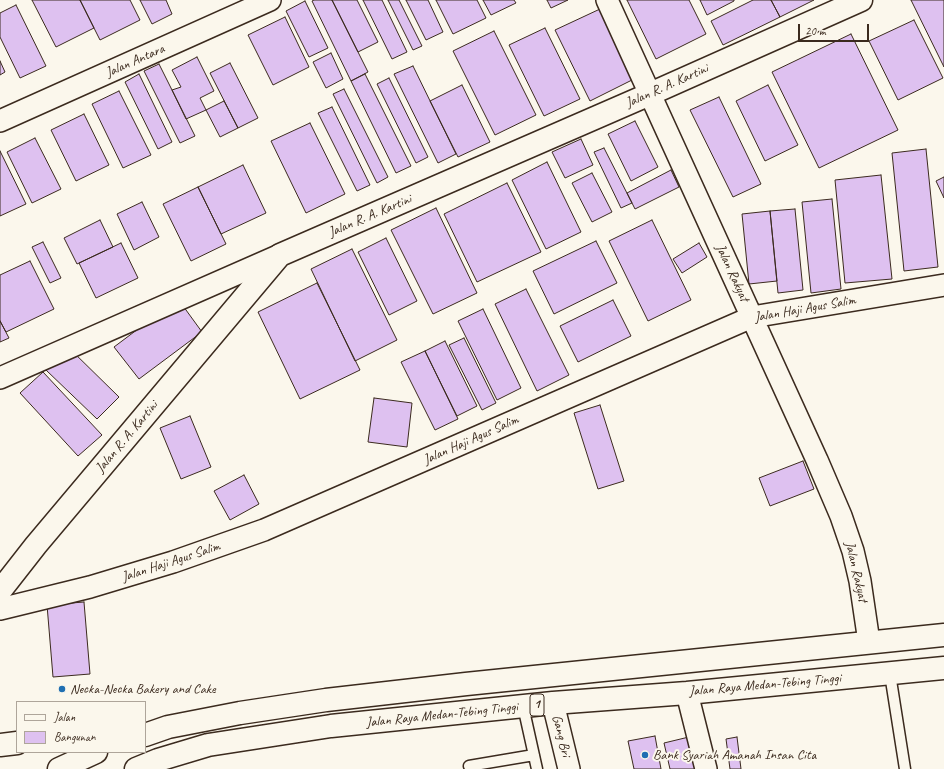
<!DOCTYPE html>
<style>
body{margin:0}
#map{position:relative;width:944px;height:769px;overflow:hidden;background:#fbf7ec;font-family:Caveat,sans-serif}
canvas{display:block}
.legend{position:absolute;left:16px;top:701px;width:130px;height:52px;box-sizing:border-box;background:#fbf7ec;border:1px solid #aea59a;margin:0;padding:5px 7px;list-style:none;font-size:12px;color:#3b2a1e}
.legend li{display:flex;align-items:center;gap:8px;height:20px}
.legend b{width:20px;border:1px solid #aea59a}
.scale{position:absolute;left:798px;top:24px;width:71px;height:18px;box-sizing:border-box;border:2px solid #3b2a1e;border-top:0;padding-left:5px;font-size:12px;line-height:14px;white-space:nowrap;color:#3b2a1e;-webkit-text-stroke:3px #fbf7ec;paint-order:stroke}
</style>
<div id="map">
<canvas width="944" height="769"></canvas>
<ul class="legend">
<li><b style="height:5px;background:#fbf7ec"></b>Jalan</li>
<li><b style="height:11px;background:#dec1f0"></b>Bangunan</li>
</ul>
<div class="scale">20 m</div>
</div>
<script>
const context = document.querySelector('canvas').getContext('2d');
context.lineJoin = 'round';
function paint(path, color) { context.fillStyle = color; context.fill(path, 'evenodd'); }
const poly = rows => new Path2D(rows.map(r => 'M' + r).join(''));
function strokePath(path, color, width, dash) { context.strokeStyle = color; context.lineWidth = width; context.lineCap = dash ? 'butt' : 'round'; context.setLineDash(dash || []); context.stroke(path); }
function write(font, color, halo, rows, align = 'center') {
  context.font = font + ' Caveat,sans-serif'; context.lineWidth = 4; context.setLineDash([]); context.textBaseline = 'middle'; context.strokeStyle = halo; context.fillStyle = color; for (const [text, x, y, turn = 0] of rows) {
    context.save(); context.translate(x, y); context.rotate((+turn || 0) * Math.PI / 180); context.textAlign = isNaN(turn) ? turn : align; if (halo) context.strokeText(text, 0, 0); context.fillText(text, 0, 0); context.restore();
  }
}
const building = poly([
 [32,0,80,0,94,28,56,47,32,0],
 [80,0,130,0,140,20,100,40,80,0],
 [140,0,166,0,172,14,152,24,140,0],
 [314,0,332,0,368,72,351,81,312,1,314,0],
 [332,0,357,0,378,42,358,52,332,0],
 [363,0,382,0,407,52,392,59,363,0],
 [388,0,399,0,422,46,413,50,388,0],
 [406,0,428,0,443,32,426,40,406,0],
 [436,0,477,0,486,18,453,34,436,0],
 [483,0,514,0,516,3,491,15,483,0],
 [547,0,568,0,551,8,547,0],
 [627,0,689,0,706,34,656,59,627,0],
 [700,0,734,0,734,1,707,15,700,0],
 [753,0,771,0,780,17,723,45,711,21,753,0],
 [771,0,814,0,780,17,771,0],
 [911,0,944,0,944,67,911,0],
 [305,1,328,48,309,57,286,11,305,1],
 [16,5,46,66,20,78,0,37,0,13,16,5],
 [600,9,634,79,590,101,555,30,600,9],
 [285,17,309,67,273,85,248,35,285,17],
 [914,20,943,78,898,100,869,41,914,20],
 [545,28,580,99,544,116,509,45,545,28],
 [494,31,536,115,495,135,453,51,494,31],
 [851,34,898,130,819,168,772,72,851,34],
 [331,53,343,79,326,88,313,62,331,53],
 [197,57,214,91,200,98,206,110,186,119,172,90,181,87,172,70,197,57],
 [0,61,5,72,0,75,0,61],
 [230,63,258,118,238,128,210,73,230,63],
 [159,64,195,136,180,143,144,71,159,64],
 [413,66,456,154,438,163,394,74,413,66],
 [139,74,172,142,158,149,125,82,139,74],
 [365,74,411,166,396,173,351,81,365,74],
 [389,78,428,157,416,163,377,84,389,78],
 [462,85,490,142,458,157,430,101,462,85],
 [768,85,798,145,765,161,736,101,768,85],
 [344,89,388,177,377,183,333,94,344,89],
 [119,91,151,155,123,168,92,104,119,91],
 [719,97,761,184,733,197,690,110,719,97],
 [224,101,238,128,220,137,206,110,224,101],
 [332,107,370,185,357,191,318,113,332,107],
 [84,114,109,165,76,181,51,130,84,114],
 [635,121,658,167,631,181,608,134,635,121],
 [310,123,345,194,306,213,271,141,310,123],
 [35,138,61,189,32,203,7,152,35,138],
 [581,139,593,165,565,178,552,152,581,139],
 [604,148,632,203,621,208,594,152,604,148],
 [926,149,938,267,904,271,892,153,926,149],
 [0,151,26,204,0,216,0,151],
 [547,162,581,232,546,249,512,180,547,162],
 [243,165,266,213,221,234,198,187,243,165],
 [671,170,679,187,635,209,627,193,671,170],
 [592,173,612,212,592,222,572,183,592,173],
 [881,175,892,279,845,283,835,180,881,175],
 [944,177,944,198,936,181,944,177],
 [507,183,541,252,477,282,444,214,507,183],
 [198,187,226,244,191,261,163,204,198,187],
 [832,199,841,289,811,293,802,202,832,199],
 [142,202,159,237,134,250,117,214,142,202],
 [436,208,477,293,433,314,391,230,436,208],
 [795,209,803,290,778,293,770,211,795,209],
 [770,211,777,281,749,284,742,214,770,211],
 [100,220,113,247,77,264,64,238,100,220],
 [652,220,691,300,648,321,609,241,652,220],
 [386,238,417,301,389,315,358,252,386,238],
 [596,241,617,283,554,314,533,271,596,241],
 [43,242,61,278,50,283,32,247,43,242],
 [121,243,138,278,96,298,79,263,121,243],
 [699,243,707,257,682,273,673,259,699,243],
 [352,249,397,340,355,361,311,269,352,249],
 [30,261,54,309,6,332,0,321,0,275,30,261],
 [317,283,360,370,300,399,258,312,317,283],
 [526,289,569,375,537,391,495,304,526,289],
 [178,299,202,332,139,379,114,347,178,299],
 [613,300,631,336,578,362,560,326,613,300],
 [483,309,521,388,497,400,458,321,483,309],
 [0,321,9,338,0,342,0,321],
 [464,338,496,403,482,410,449,345,464,338],
 [445,341,477,406,457,416,425,351,445,341],
 [68,347,119,397,97,419,46,370,68,347],
 [425,351,458,419,435,430,401,362,425,351],
 [43,372,102,435,78,456,20,393,43,372],
 [374,398,412,403,407,447,368,442,374,398],
 [600,405,624,481,598,489,574,413,600,405],
 [190,416,211,467,181,479,160,428,190,416],
 [803,461,814,489,770,506,759,478,803,461],
 [244,475,259,504,230,520,214,491,244,475],
 [84,602,90,674,53,677,47,605,84,602],
 [655,736,661,769,634,769,628,741,655,736],
 [693,736,701,769,670,769,664,743,693,736],
 [737,737,741,769,730,769,726,739,737,737]
]);
const service = poly([
 [890,674,905,769],
 [523,706,537,769],
 [469,766,534,755]
]);
const minor = poly([
 [607,0,817,460,841,516,853,551,860,581,869,642],
 [0,121,270,0],
 [0,378,280,255],
 [0,609,90,587,173,562,264,530,752,317,944,285],
 [687,693,706,769],
 [553,703,569,769]
]);
const tertiary = poly([
 [0,591,36,545,280,255,650,94,861,0],
 [0,745,17,743]
]);
const trunk = poly([
 [145,735,168,727,240,713,326,700,466,684,944,635],
 [59,769,96,752],
 [136,769,158,760,208,745,331,726,553,703,687,693,944,668]
]);
const markers = [
 [62,689,4,"#1f6fb2"],
 [645,755,4,"#1f6fb2"]
];
const shields = [
 [537,705,14]
];
const shieldNames = [
 ["1",537,705]
];
const streetNames = [
 ["Jalan Antara",135,61,-24],
 ["Jalan R. A. Kartini",667,86,-24],
 ["Jalan R. A. Kartini",370,216,-23],
 ["Jalan Rakyat",732,273,65],
 ["Jalan Haji Agus Salim",805,309,-10],
 ["Jalan R. A. Kartini",127,437,-50],
 ["Jalan Haji Agus Salim",471,440,-24],
 ["Jalan Haji Agus Salim",171,562,-18],
 ["Jalan Rakyat",856,572,77],
 ["Jalan Raya Medan-Tebing Tinggi",765,685,-5],
 ["Jalan Raya Medan-Tebing Tinggi",442,715,-6],
 ["Gang Bri",561,736,76]
];
const poiNames = [
 ["Necka-Necka Bakery and Cake",70,689],
 ["Bank Syariah Amanah Insan Cita",653,755]
];
paint(building, '#dec1f0');
strokePath(building, '#3b2a1e', 1);
strokePath(service, '#3b2a1e', 13);
strokePath(minor, '#3b2a1e', 24);
strokePath(tertiary, '#3b2a1e', 25);
strokePath(trunk, '#3b2a1e', 25);
strokePath(service, '#fbf7ec', 10);
strokePath(minor, '#fbf7ec', 21);
strokePath(tertiary, '#fbf7ec', 22);
strokePath(trunk, '#fbf7ec', 22);
for (const [x, y, r, color] of markers) { const dot = new Path2D(); dot.arc(x, y, r, 0, 2 * Math.PI); context.fillStyle = color; context.fill(dot); strokePath(dot, '#fbf7ec', 1.5); }
for (const [x, y, w] of shields) { const box = new Path2D(); box.roundRect(x - w / 2, y - 11, w, 22, 3); context.fillStyle = '#fbf7ec'; context.fill(box); strokePath(box, '#3b2a1e', 1); }
write('bold 13px', '#3b2a1e', null, shieldNames);
write('14px', '#3b2a1e', '#fbf7ec', streetNames);
write('14px', '#3b2a1e', '#fbf7ec', poiNames, 'left');
</script>
